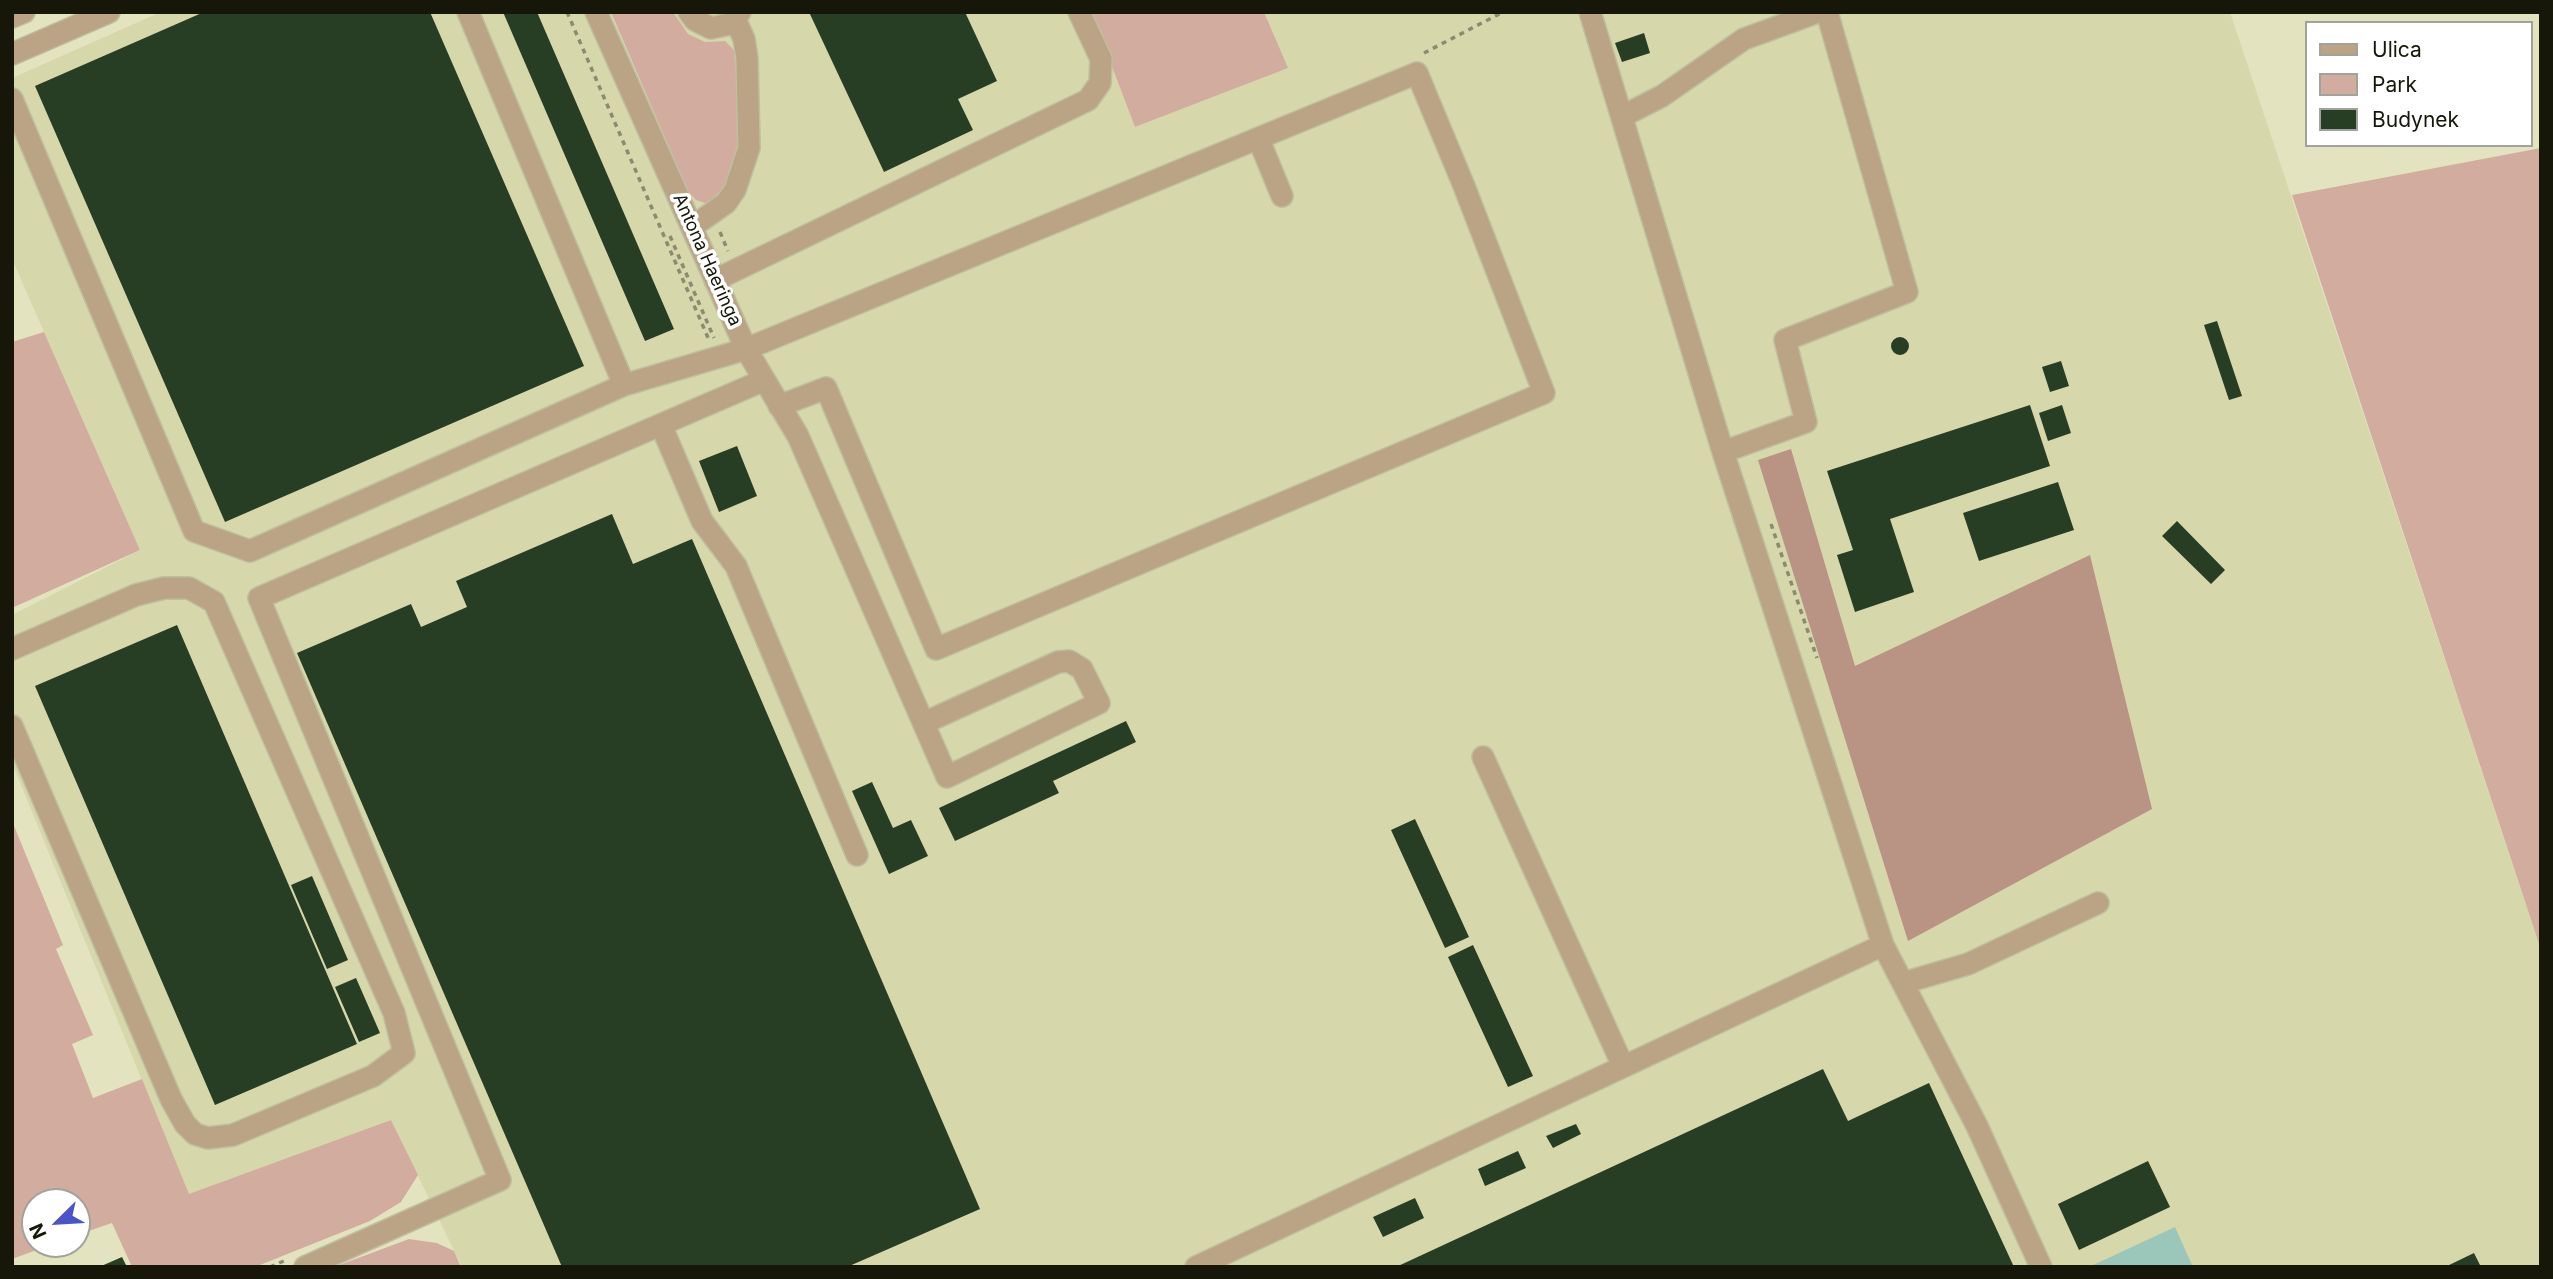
<!DOCTYPE html>
<style>
body{margin:0}
#map{position:relative;width:2553px;height:1279px;overflow:hidden;background:#e3e4bf;font-family:Inter,sans-serif}
canvas{display:block}
.frame{position:absolute;inset:0;border:14px solid #161609;pointer-events:none}
.legend{position:absolute;left:2305px;top:21px;width:228px;height:126px;box-sizing:border-box;background:#fff;border:2px solid #a2a29d;margin:0;padding:9px 12px;list-style:none;font-size:21px;color:#161609}
.legend li{display:flex;align-items:center;gap:14px;height:35px}
.legend b{width:35px;border:2px solid #a2a29d}
.north{position:absolute;left:21px;top:1188px;width:70px;height:70px;box-sizing:border-box;background:#fff;border:2px solid #a2a29d;border-radius:50%;rotate:246deg;font-size:19px;font-weight:700;line-height:28px;text-align:center;color:#161609}
.north::after{content:'';display:block;margin:auto;width:24px;height:32px;background:#4a53c8;clip-path:polygon(50% 0,100% 100%,50% 72%,0 100%)}
</style>
<div id="map">
<canvas width="2553" height="1279"></canvas>
<div class="frame"></div>
<ul class="legend">
<li><b style="height:9px;background:#baa485"></b>Ulica</li>
<li><b style="height:19px;background:#d2ad9f"></b>Park</li>
<li><b style="height:19px;background:#273d24"></b>Budynek</li>
</ul>
<div class="north">N</div>
</div>
<script>
const context = document.querySelector('canvas').getContext('2d');
context.lineJoin = 'round';
function paint(path, color) { context.fillStyle = color; context.fill(path, 'evenodd'); }
const poly = rows => new Path2D(rows.map(r => 'M' + r).join(''));
function strokePath(path, color, width, dash) { context.strokeStyle = color; context.lineWidth = width; context.lineCap = dash ? 'butt' : 'round'; context.setLineDash(dash || []); context.stroke(path); }
function write(font, color, halo, rows, align = 'center') {
  context.font = font + ' Inter,sans-serif'; context.lineWidth = 7; context.setLineDash([]); context.textBaseline = 'middle'; context.strokeStyle = halo; context.fillStyle = color; for (const [text, x, y, turn = 0] of rows) {
    context.save(); context.translate(x, y); context.rotate((+turn || 0) * Math.PI / 180); context.textAlign = isNaN(turn) ? turn : align; if (halo) context.strokeText(text, 0, 0); context.fillText(text, 0, 0); context.restore();
  }
}
const built = poly([
 [161,12,1091,12,1135,127,1287,68,1264,12,2230,12,2541,950,2541,1267,462,1267,391,1120,189,1195,12,763,12,615,140,550,12,259,12,78]
]);
const green = poly([
 [611,12,673,12,688,34,705,42,725,41,734,50,740,124,737,147,724,187,708,204,696,200,688,191],
 [1091,12,1264,12,1288,68,1135,127],
 [2541,148,2541,950,2292,195],
 [44,332,140,550,12,608,12,342],
 [12,821,63,945,56,949,93,1035,72,1044,93,1098,142,1079,189,1194,391,1120,418,1175,401,1202,370,1221,255,1267,132,1267,112,1223,77,1235,77,1202,35,1202,35,1244,53,1244,12,1259],
 [409,1239,437,1243,454,1251,461,1267,334,1267]
]);
const forest = poly([
 [1791,449,1855,666,2090,555,2152,809,1908,941,1758,460]
]);
const water = poly([
 [2175,1227,2192,1265,2091,1267,2091,1266]
]);
const building = poly([
 [204,12,430,12,584,366,225,522,35,86],
 [503,12,537,12,674,329,645,341],
 [809,12,965,12,997,81,958,99,973,130,884,172],
 [1644,33,1650,53,1622,62,1615,43],
 [2217,321,2242,396,2229,400,2204,325],
 '1891 346a9 9 0 1 1 18 0a9 9 0 1 1-18 0Z',
 [2061,361,2069,386,2050,392,2042,367],
 [2030,405,2050,466,1890,519,1914,592,1855,612,1837,555,1853,550,1827,471],
 [2062,405,2071,433,2048,441,2039,413],
 [737,446,757,496,719,512,699,461],
 [2058,482,2074,530,1979,561,1963,513],
 [612,514,633,564,692,539,980,1209,847,1267,562,1267,297,653,411,604,421,627,467,607,456,581],
 [2177,521,2225,570,2211,584,2162,536],
 [177,625,357,1044,215,1105,35,686],
 [1126,721,1136,742,1053,781,1059,793,955,841,939,808],
 [872,782,893,828,911,820,928,856,889,874,852,791],
 [1415,819,1469,937,1445,948,1391,830],
 [312,876,348,960,327,969,291,885],
 [1473,945,1533,1076,1508,1087,1448,957],
 [356,978,380,1033,359,1042,335,987],
 [1823,1069,1848,1121,1929,1083,2014,1267,1396,1267],
 [1576,1124,1581,1134,1553,1148,1546,1136],
 [1518,1151,1526,1168,1485,1186,1478,1169],
 [2148,1161,2170,1207,2079,1250,2058,1204],
 [1415,1198,1424,1218,1383,1237,1373,1217],
 [2474,1253,2481,1267,2445,1267],
 [122,1257,127,1267,99,1267]
]);
const path = poly([
 [567,12,709,340],
 [1424,53,1503,12],
 [720,232,728,251],
 [670,236,714,338],
 [1771,524,1817,658],
 [270,1267,286,1260]
]);
const minor = poly([
 [468,12,624,385],
 [596,12,746,349,798,436,947,777,1099,703,1082,669,1069,661,1058,662,924,723],
 [689,12,695,20,711,28,730,24,740,12],
 [1590,12,1723,452,1883,945],
 [12,17,24,12],
 [12,54,109,12],
 [12,99,194,531,250,551,624,385,746,349,1417,73,1464,186,1544,393,936,649,826,388,779,406],
 [1623,116,1662,96,1744,39,1818,12],
 [1259,140,1282,196],
 [692,227,726,203,735,190,749,148,747,58,744,39,735,19],
 [715,280,1088,100,1100,83,1101,59,1079,12],
 [661,425,702,521,736,566,857,855],
 [1723,452,1806,422,1785,340,1907,292,1827,12],
 [12,649,136,595,164,588,189,588,214,602,394,1013,404,1053,373,1076,233,1135,208,1138,195,1134,185,1124,171,1099,12,726],
 [1483,757,1623,1066],
 [1903,983,1968,964,2098,903],
 [305,1267,500,1180,259,598,762,381],
 [1196,1267,1883,945,1977,1126,2041,1267]
]);
const streetNames = [
 ["Antona Haeringa",707,260,66]
];
paint(built, '#d7d7ac');
paint(green, '#d2ad9f');
paint(forest, '#b99384');
paint(water, '#9ac7ba');
paint(building, '#273d24');
strokePath(minor, '#bebf9e', 24);
strokePath(path, '#8b8b71', 3.5, [5, 5]);
strokePath(minor, '#baa485', 21);
write('18px', '#161609', '#fff', streetNames);
</script>
